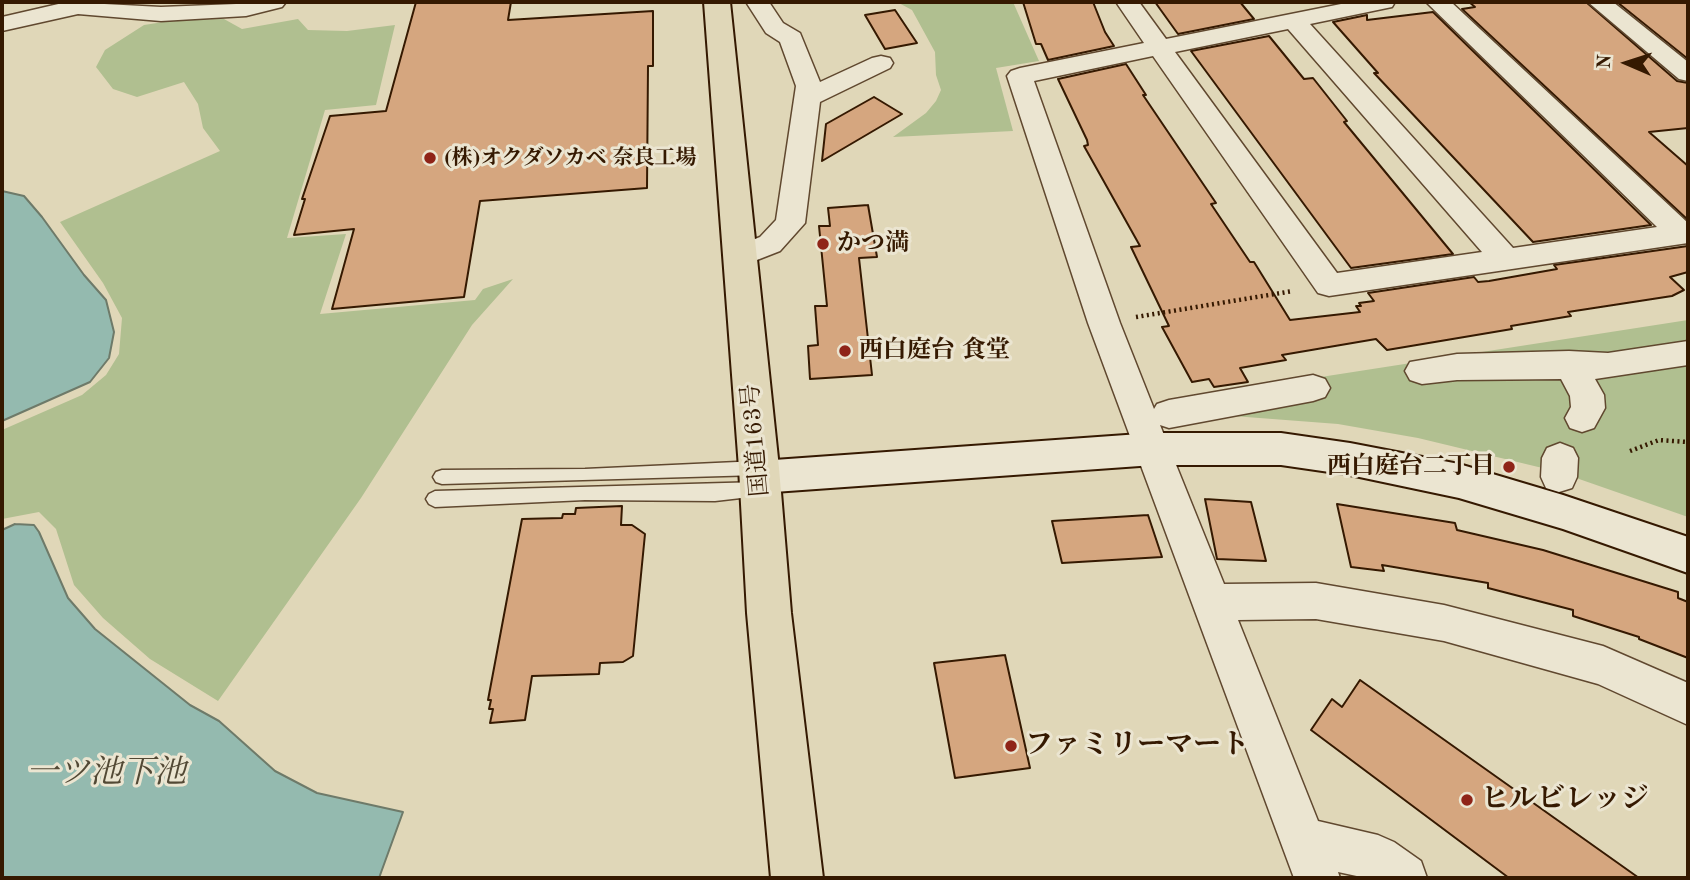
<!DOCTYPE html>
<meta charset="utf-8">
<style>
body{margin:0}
#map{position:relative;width:1690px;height:880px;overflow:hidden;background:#e0d7b8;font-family:"Old Standard TT",serif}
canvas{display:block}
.frame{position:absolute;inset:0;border:4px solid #351901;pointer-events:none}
.north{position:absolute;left:1592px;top:28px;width:70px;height:70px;-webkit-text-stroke:5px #ebe5d1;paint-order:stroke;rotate:273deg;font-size:19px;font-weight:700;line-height:28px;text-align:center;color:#351901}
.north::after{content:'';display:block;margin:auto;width:24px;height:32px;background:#351901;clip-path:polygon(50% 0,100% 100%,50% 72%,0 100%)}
</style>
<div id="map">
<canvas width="1690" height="880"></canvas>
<div class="frame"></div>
<div class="north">N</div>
</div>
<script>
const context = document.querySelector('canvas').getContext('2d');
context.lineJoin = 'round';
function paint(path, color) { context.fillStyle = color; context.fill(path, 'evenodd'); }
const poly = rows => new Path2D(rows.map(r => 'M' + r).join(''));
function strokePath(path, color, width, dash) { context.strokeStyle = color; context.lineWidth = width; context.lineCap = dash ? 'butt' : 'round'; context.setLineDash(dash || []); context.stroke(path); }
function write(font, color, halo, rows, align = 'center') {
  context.font = font + ' "Old Standard TT","Noto Serif JP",serif'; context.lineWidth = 6; context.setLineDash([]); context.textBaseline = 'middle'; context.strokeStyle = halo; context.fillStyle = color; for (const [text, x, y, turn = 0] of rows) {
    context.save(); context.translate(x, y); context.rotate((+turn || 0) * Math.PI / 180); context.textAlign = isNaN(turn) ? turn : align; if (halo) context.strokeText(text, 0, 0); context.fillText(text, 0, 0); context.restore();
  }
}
const green = poly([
 [897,2,1013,2,1039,61,996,68,1013,131,893,137,926,113,936,101,941,90,936,75,935,52,912,10],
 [224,19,242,29,298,19,308,30,347,31,395,25,376,105,325,110,287,238,346,234,320,314,475,300,483,289,513,279,472,325,361,498,218,701,150,659,103,618,74,585,56,529,39,512,2,519,2,430,82,395,106,375,119,354,122,318,103,283,60,222,220,151,203,128,198,104,184,82,137,97,113,89,96,67,105,50,144,25,176,20],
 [1688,320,1688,517,1559,472,1418,438,1338,424,1220,415,1308,379]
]);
const water = poly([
 [2,191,24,196,42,217,84,275,106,300,114,332,109,358,90,382,2,421,2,191],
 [15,524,34,525,39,532,68,598,95,629,190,705,219,721,275,771,317,793,403,812,379,878,2,878,2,530,15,524]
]);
const building = poly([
 [416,2,511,2,508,20,653,11,653,66,648,66,647,188,480,201,464,297,332,309,354,229,294,235,305,199,302,199,330,116,386,111,416,2],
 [1023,2,1093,2,1105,32,1114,46,1048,60,1041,44,1036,44,1023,2],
 [1155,2,1240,2,1254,19,1178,34,1155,2],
 [1469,2,1586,2,1677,81,1688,83,1688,128,1649,132,1688,166,1688,220,1462,9,1475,7,1469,2],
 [1617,2,1688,2,1688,59,1617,2],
 [895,10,917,43,885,49,865,15,895,10],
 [1433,12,1651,225,1533,242,1374,73,1378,73,1333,22,1367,15,1367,20,1433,12],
 [1269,36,1304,79,1313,78,1347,121,1344,122,1453,254,1351,268,1191,51,1269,36],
 [1126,64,1146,95,1143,95,1216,203,1211,204,1250,262,1254,262,1290,320,1360,312,1356,306,1361,306,1359,303,1374,301,1368,293,1474,277,1478,282,1489,281,1557,269,1554,265,1688,246,1688,272,1670,277,1684,290,1672,296,1568,312,1571,316,1511,326,1512,329,1387,350,1376,339,1282,355,1286,360,1240,368,1248,382,1214,387,1209,379,1192,382,1162,327,1169,326,1131,247,1140,246,1084,146,1088,145,1087,140,1058,79,1126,64],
 [874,97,902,114,822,161,826,124,874,97],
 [868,205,877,257,859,258,872,375,810,379,808,346,818,345,815,306,827,306,819,226,830,226,828,208,868,205],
 [1205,499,1251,502,1266,561,1217,559,1205,499],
 [1337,504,1455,523,1457,530,1543,550,1678,592,1678,598,1688,602,1688,658,1639,639,1639,637,1573,616,1573,610,1488,588,1488,583,1382,565,1384,571,1351,567,1337,504],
 [622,506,621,525,632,525,645,534,633,656,623,662,600,663,599,674,532,676,525,720,490,723,493,709,489,709,491,700,488,700,522,519,562,518,563,514,575,514,576,508,622,506],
 [1148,515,1162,557,1062,563,1052,521,1148,515],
 [1005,655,1030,768,955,778,934,663,1005,655],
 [1360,680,1639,878,1509,878,1311,730,1332,699,1342,707,1360,680]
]);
const path = poly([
 [1136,317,1293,291],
 [1630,451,1659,440,1688,442]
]);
const lane = poly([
 [759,461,765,463,768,468,765,473,759,475,442,484,436,482,433,477,436,472,442,470,585,469,759,461],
 [761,482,767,485,770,490,767,495,715,501,585,500,435,507,429,504,426,499,429,494,435,491,761,482]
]);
const street = poly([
 [67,2,161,7,286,2,282,7,246,16,161,21,78,14,2,31,2,17,67,2],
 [746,2,769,2,783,23,800,33,820,82,872,58,881,56,890,58,893,63,890,68,820,102,805,223,780,251,739,267,728,264,724,257,728,250,760,237,776,220,796,86,780,42,766,33,746,2],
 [1116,2,1139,2,1166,39,1351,2,1395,2,1392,7,1310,24,1513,248,1657,227,1426,2,1451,2,1688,223,1688,243,1329,296,1318,293,1153,56,1034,81,1120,323,1154,409,1157,404,1169,400,1313,375,1325,379,1330,388,1325,397,1313,401,1169,428,1160,425,1224,584,1316,583,1444,605,1603,646,1688,683,1688,725,1598,684,1444,641,1316,619,1238,620,1318,821,1378,835,1394,842,1421,861,1427,878,1366,878,1338,872,1340,878,1294,878,1088,323,1007,76,1011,71,1020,68,1144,43,1116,2],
 [1288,29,1482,252,1337,273,1175,52,1288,29],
 [1588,2,1613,2,1688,62,1688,81,1679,79,1588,2],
 [1688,341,1688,365,1595,379,1604,395,1605,408,1594,428,1582,432,1570,428,1565,418,1571,407,1570,396,1561,379,1457,380,1422,384,1410,380,1405,371,1410,362,1457,354,1569,351,1608,353,1688,341],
 [1560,443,1573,448,1578,458,1577,477,1572,488,1559,492,1546,488,1541,477,1542,458,1547,448,1560,443]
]);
const secondary = poly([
 [1154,433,1281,433,1350,443,1459,464,1563,495,1688,537,1688,573,1563,529,1459,498,1350,475,1281,465,1154,465,760,493,746,489,740,477,746,465,760,461,1154,433]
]);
const highway = poly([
 [704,2,730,2,779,468,791,613,823,878,771,878,747,613,739,468,704,2]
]);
const markers = [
 [430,158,7,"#8f2418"],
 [823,244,7,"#8f2418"],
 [845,351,7,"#8f2418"],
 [1509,467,7,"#8f2418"],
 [1011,746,7,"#8f2418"],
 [1467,800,7,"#8f2418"]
];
const farPoinames = [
 ["(株)オクダソカベ 奈良工場",444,158]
];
const poiNames = [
 ["かつ満",837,244],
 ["西白庭台 食堂",859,351],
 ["西白庭台二丁目",1495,467,"right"]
];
const streetNames = [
 ["国道163号",756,440,-95]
];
const nearPoinames = [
 ["ファミリーマート",1025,746],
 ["ヒルビレッジ",1481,800]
];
const nearWaternames = [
 ["一ツ池下池",106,774]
];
paint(green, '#b0bf90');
paint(water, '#94baaf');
strokePath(water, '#6e7a69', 2);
paint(building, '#d5a67f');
strokePath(building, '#351901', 2);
strokePath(lane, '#60482f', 3);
strokePath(street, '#60482f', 3);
strokePath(secondary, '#351901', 4);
strokePath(highway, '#351901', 4);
strokePath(path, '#351901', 4.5, [2, 3.5]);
paint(lane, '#ebe5d1');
paint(street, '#ebe5d1');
paint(secondary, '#ebe5d1');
paint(highway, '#e0d7b8');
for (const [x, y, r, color] of markers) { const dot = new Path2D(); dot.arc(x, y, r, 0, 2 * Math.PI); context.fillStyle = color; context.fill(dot); strokePath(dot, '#ebe5d1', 2.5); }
write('bold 21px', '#351901', '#ebe5d1', farPoinames, 'left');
write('bold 24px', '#351901', '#ebe5d1', poiNames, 'left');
write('24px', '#351901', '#ebe5d1', streetNames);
write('bold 28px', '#351901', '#ebe5d1', nearPoinames, 'left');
write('italic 32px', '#524935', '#ebe5d1', nearWaternames);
</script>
